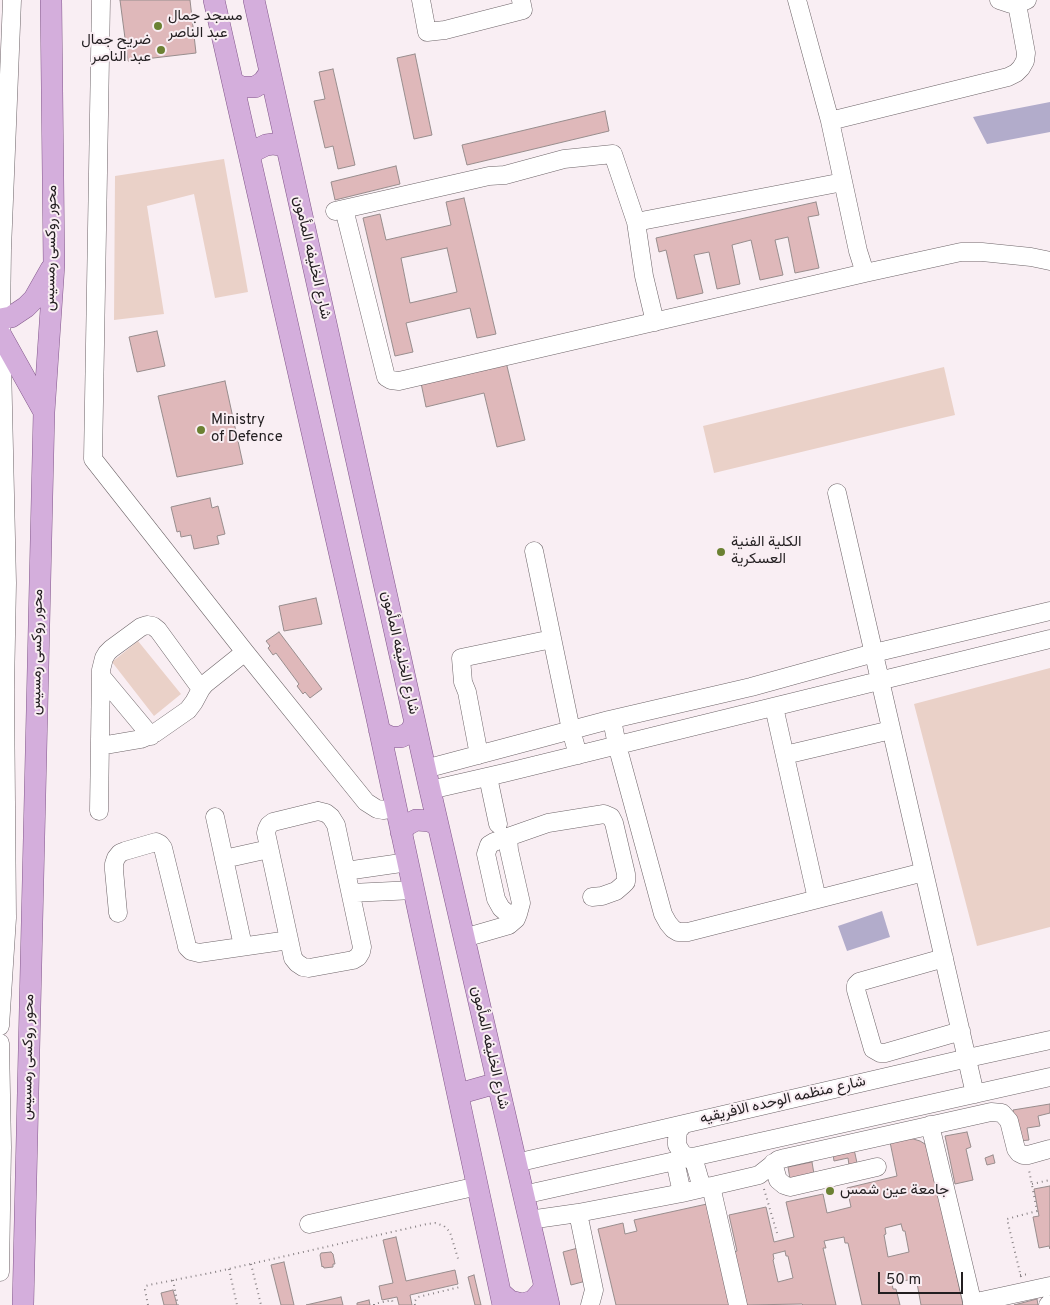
<!DOCTYPE html>
<meta charset="utf-8">
<style>
body{margin:0}
#map{position:relative;width:1050px;height:1305px;overflow:hidden;background:#f9eef3;font-family:Overpass,sans-serif}
canvas{display:block}
.scale{position:absolute;left:878px;top:1272px;width:85px;height:22px;box-sizing:border-box;border:2px solid #221e20;border-top:0;padding-left:6px;font-size:15px;line-height:18px;white-space:nowrap;color:#221e20;-webkit-text-stroke:4px #f9eef3;paint-order:stroke}
</style>
<div id="map">
<canvas width="1050" height="1305"></canvas>
<div class="scale">50 m</div>
</div>
<script>
const context = document.querySelector('canvas').getContext('2d');
context.lineJoin = 'round';
function paint(path, color) { context.fillStyle = color; context.fill(path, 'evenodd'); }
const poly = rows => new Path2D(rows.map(r => 'M' + r).join(''));
function strokePath(path, color, width, dash) { context.strokeStyle = color; context.lineWidth = width; context.lineCap = dash ? 'butt' : 'round'; context.setLineDash(dash || []); context.stroke(path); }
function write(font, color, halo, rows, align = 'center') {
  context.font = font + ' Overpass,Vazirmatn,sans-serif'; context.lineWidth = 4; context.setLineDash([]); context.textBaseline = 'middle'; context.strokeStyle = halo; context.fillStyle = color; for (const [text, x, y, turn = 0] of rows) {
    context.save(); context.translate(x, y); context.rotate((+turn || 0) * Math.PI / 180); context.textAlign = isNaN(turn) ? turn : align; if (halo) context.strokeText(text, 0, 0); context.fillText(text, 0, 0); context.restore();
  }
}
const green = poly([
 [224,159,248,292,215,298,194,194,147,206,164,314,114,320,115,176],
 [944,367,955,415,714,473,703,426],
 [138,641,181,694,154,716,112,662],
 [1050,668,1050,927,977,946,914,704]
]);
const water = poly([
 [1050,102,1050,132,987,144,973,117],
 [882,911,890,937,847,951,838,926]
]);
const building = poly([
 [120,0,190,0,196,53,128,61,120,0],
 [415,54,432,135,414,139,397,58,415,54],
 [333,69,355,165,338,169,333,146,325,148,314,101,325,99,319,72,333,69],
 [605,111,609,131,467,165,462,145,605,111],
 [396,166,400,184,335,200,331,182,396,166],
 [464,198,496,334,477,338,470,308,406,323,413,352,395,356,363,218,380,214,386,240,451,225,446,202,464,198],
 [447,248,457,292,410,303,401,258,447,248],
 [816,202,819,215,808,217,819,268,795,273,788,237,775,240,783,275,760,280,751,240,732,245,740,284,717,289,709,252,694,255,703,293,677,299,666,250,659,252,656,238,816,202],
 [157,331,165,366,137,372,129,337,157,331],
 [506,362,525,440,497,447,484,393,426,407,421,383,506,362],
 [225,381,243,464,177,477,158,396,225,381],
 [210,498,212,508,218,506,225,534,217,536,219,544,194,549,191,535,181,537,180,531,177,532,171,507,210,498],
 [316,598,322,624,284,631,279,606,316,598],
 [279,632,322,689,310,698,305,692,303,694,297,686,299,684,276,653,273,655,268,648,270,646,266,641,279,632],
 [1050,1104,1050,1113,1038,1116,1040,1126,1027,1128,1029,1140,1019,1141,1013,1110,1050,1104],
 [967,1132,971,1147,966,1149,973,1180,955,1184,945,1136,967,1132],
 [910,1138,920,1141,925,1144,930,1153,963,1305,921,1305,917,1283,920,1282,919,1278,892,1283,893,1289,896,1289,900,1305,862,1305,848,1243,845,1243,844,1237,824,1241,826,1248,823,1248,836,1305,803,1305,802,1304,745,1305,731,1253,737,1251,729,1215,766,1207,774,1242,794,1237,786,1202,823,1194,827,1213,851,1207,847,1188,897,1176,890,1142,910,1138],
 [901,1224,903,1231,905,1231,909,1252,888,1257,884,1235,886,1234,885,1228,901,1224],
 [785,1251,786,1256,788,1256,793,1278,778,1282,773,1260,774,1259,773,1254,785,1251],
 [854,1149,857,1163,849,1165,848,1158,834,1161,833,1154,854,1149],
 [993,1155,995,1163,987,1165,985,1158,993,1155],
 [812,1162,814,1174,790,1179,788,1167,812,1162],
 [1050,1186,1050,1249,1049,1246,1039,1248,1033,1217,1039,1216,1034,1189,1050,1186],
 [707,1204,730,1305,616,1305,598,1229,623,1223,625,1234,637,1231,634,1220,707,1204],
 [396,1237,406,1281,455,1270,458,1284,410,1295,412,1305,399,1305,397,1297,382,1300,379,1286,393,1283,383,1240,396,1237],
 [578,1248,586,1281,571,1285,563,1252,578,1248],
 [331,1252,333,1254,335,1264,333,1264,333,1267,324,1268,323,1266,322,1267,320,1255,321,1253,331,1252],
 [284,1262,294,1305,281,1305,271,1265,284,1262],
 [474,1275,481,1305,475,1305,468,1277,474,1275],
 [173,1290,177,1305,164,1305,161,1293,173,1290],
 [341,1297,343,1305,306,1305,341,1297],
 [1037,1299,1038,1305,1014,1305,1037,1299],
 [369,1300,370,1305,357,1305,357,1303,369,1300]
]);
const path = poly([
 [1032,1184,1050,1180],
 [764,1189,777,1233],
 [251,1264,261,1305],
 [229,1269,237,1305],
 [1020,1275,1030,1274],
 [1021,1277,1007,1219,1037,1211,1029,1170],
 [173,1280,178,1305],
 [148,1305,145,1290,146,1286,149,1285,215,1272,427,1224,435,1223,444,1226,450,1232,459,1262],
 [374,1305,374,1304,392,1300,393,1305],
 [415,1305,414,1302,418,1297,460,1287]
]);
const minor = poly([
 [101,0,93,459,245,652,366,802,377,809,383,810,396,808],
 [421,0,427,32,445,30,523,10,521,0],
 [999,0,1011,4,1017,4,1027,0],
 [830,121,1008,77,1016,73,1021,68,1025,61,1026,53,1017,4],
 [344,209,386,377,391,380,399,381,865,273,858,251,830,121,797,0],
 [335,211,489,176,505,175,564,159,613,154,636,222,644,276,655,322],
 [636,222,843,182],
 [865,273,961,252,982,252,1031,257,1050,261],
 [837,493,975,1094],
 [534,551,571,730,578,755],
 [101,676,151,736],
 [774,707,817,899],
 [612,720,617,745,663,914,668,923,673,929,678,932,688,932,924,872],
 [100,746,141,739,155,733,188,710,194,702,201,689,205,684,245,652],
 [479,755,467,692,463,682,461,658,552,639],
 [785,755,891,730],
 [425,769,609,720,751,687,874,653,1050,611],
 [488,777,498,824],
 [430,790,504,773,1050,639],
 [99,811,101,670,104,658,107,653,111,649,141,627,147,625,153,626,158,630,201,689],
 [318,811,326,813,331,817,336,825,362,947,361,952,358,957,353,960,309,968,303,967,297,963,293,958,266,833,267,829,269,825,273,822,318,811],
 [215,817,243,946],
 [508,837,494,842,489,845,486,854,496,899,501,908,508,914,516,919],
 [224,859,269,849],
 [346,871,408,862],
 [351,893,414,890],
 [118,913,114,870,114,864,116,858,120,853,125,851,156,842,160,844,163,848,186,942,187,947,191,951,199,953,289,940],
 [464,938,509,925,516,919,518,914,521,903,509,850,508,837,548,823,604,814,611,817,614,823,626,874,626,882,623,885,616,891,602,896,592,897],
 [944,958,859,982,856,985,856,990,873,1049,880,1053,885,1053,961,1031],
 [0,1026,7,918,5,689,7,583,1,319,2,249,12,0],
 [0,1043,2,1147,0,1272],
 [684,1124,678,1131,677,1140,677,1145,682,1153,686,1156,693,1157,702,1188],
 [930,1125,973,1305],
 [675,1161,682,1193],
 [516,1163,968,1058,1050,1040],
 [773,1163,778,1180,784,1185,790,1187,877,1167],
 [711,1186,738,1305],
 [523,1195,1050,1077],
 [578,1213,594,1290,590,1305],
 [529,1220,578,1213,682,1193,755,1176,759,1175,778,1160,785,1158,991,1112,1002,1113,1009,1121,1016,1149,1019,1153,1023,1155,1028,1155,1050,1149],
 [309,1224,478,1186],
 [972,1303,1050,1286],
 [1048,1305,1050,1303]
]);
const major = poly([
 [214,0,376,714,503,1305],
 [254,0,430,790,549,1305],
 [233,82,241,87,255,87,263,82,268,75,269,71],
 [250,157,254,151,266,145,273,144,280,145,286,148],
 [1,319,11,317,26,307,34,299,51,269],
 [1,335,44,412],
 [379,729,382,733,391,737,401,737,410,732,415,723],
 [401,832,407,825,416,820,430,821,438,826],
 [458,1094,497,1083],
 [501,1293,510,1301,522,1304,533,1301,542,1291,544,1286],
 [23,1305,44,412,54,265,51,0]
]);
const markers = [
 [158,26,5,"#6b8132"],
 [161,50,5,"#6b8132"],
 [201,430,5,"#6b8132"],
 [721,552,5,"#6b8132"],
 [830,1191,5,"#6b8132"]
];
const poiNames = [
 ["مسجد جمال",168,17],
 ["عبد الناصر",168,34],
 ["ضريح جمال",151,41,"right"],
 ["عبد الناصر",151,58,"right"],
 ["Ministry",211,421],
 ["of Defence",211,438],
 ["الكلية الفنية",731,543],
 ["العسكرية",731,560],
 ["جامعة عين شمس",840,1191]
];
const streetNames = [
 ["محور روكسى رمسيس",52,248,-89],
 ["شارع الخليفه المأمون",311,258,77],
 ["محور روكسى رمسيس",38,652,-89],
 ["شارع الخليفه المأمون",399,653,77],
 ["شارع الخليفه المأمون",489,1048,77],
 ["محور روكسى رمسيس",29,1057,-89],
 ["شارع منظمه الوحده الافريقيه",783,1101,-13]
];
paint(green, '#ead1c8');
paint(water, '#b2accb');
paint(building, '#dfb8ba');
strokePath(building, '#988d8d', 1);
strokePath(minor, '#6e6569', 19);
strokePath(major, '#83588b', 22);
strokePath(path, '#888184', 2, [1, 4]);
strokePath(minor, '#fff', 18);
strokePath(major, '#d4aedc', 21);
for (const [x, y, r, color] of markers) { const dot = new Path2D(); dot.arc(x, y, r, 0, 2 * Math.PI); context.fillStyle = color; context.fill(dot); strokePath(dot, '#f9eef3', 2); }
write('15px', '#221e20', '#f9eef3', poiNames, 'left');
write('15px', '#221e20', '#f9eef3', streetNames);
</script>
